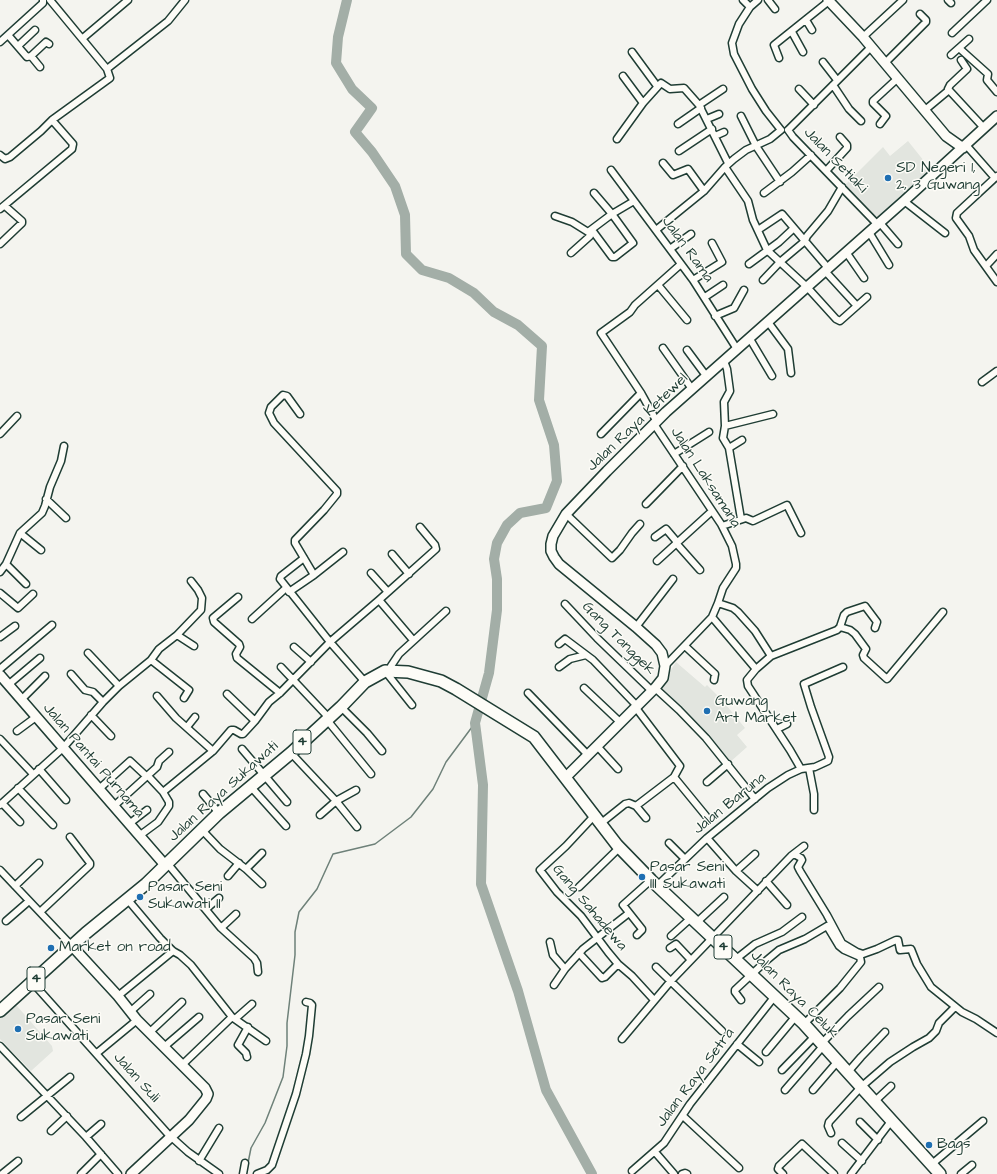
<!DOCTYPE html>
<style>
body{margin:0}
canvas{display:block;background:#f4f4ef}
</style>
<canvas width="997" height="1174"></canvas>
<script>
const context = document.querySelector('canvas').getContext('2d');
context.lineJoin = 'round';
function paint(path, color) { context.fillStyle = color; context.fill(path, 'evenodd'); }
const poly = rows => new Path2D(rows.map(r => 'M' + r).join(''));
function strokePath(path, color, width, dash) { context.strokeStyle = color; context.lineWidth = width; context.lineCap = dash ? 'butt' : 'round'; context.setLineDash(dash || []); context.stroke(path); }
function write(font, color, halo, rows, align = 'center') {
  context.font = font + ' "Architects Daughter",sans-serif'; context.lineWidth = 3; context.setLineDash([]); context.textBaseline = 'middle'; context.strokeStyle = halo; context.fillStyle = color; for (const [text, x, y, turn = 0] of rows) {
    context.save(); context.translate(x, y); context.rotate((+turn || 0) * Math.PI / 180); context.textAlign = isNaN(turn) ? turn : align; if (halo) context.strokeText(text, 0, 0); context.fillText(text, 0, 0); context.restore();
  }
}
const built = poly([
 [908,141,932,171,876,219,844,186,883,147,890,156],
 [676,662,705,687,707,685,722,700,745,728,737,735,747,747,729,763,659,689],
 [11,1005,17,1006,52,1046,53,1051,31,1071,0,1039,0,1016]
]);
const stream = poly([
 [248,1163,251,1148,265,1123,283,1077,287,1046,287,1023,295,955,295,932,299,912,317,889,333,854,375,844,411,817,433,789,446,762,475,723]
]);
const river = poly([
 [347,0,338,37,336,63,352,89,372,108,355,132,372,152,395,186,405,215,406,254,422,270,449,278,474,293,494,312,518,325,542,346,539,400,554,445,557,481,546,508,520,513,507,525,497,543,494,559,497,579,497,610,489,673,475,723,483,785,481,884,518,991,546,1090,592,1174]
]);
const street = poly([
 [743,0,750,7],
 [758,0,750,7,739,24,732,43,734,54,752,89,766,111,781,130],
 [768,0,775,9],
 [948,0,951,3],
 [806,20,812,30],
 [792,32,803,52],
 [952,33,987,0],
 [8,35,27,57,31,56,46,42,49,44],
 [863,37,903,0],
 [83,38,128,0],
 [0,42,43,3,43,0],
 [18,46,35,30],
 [959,48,988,74,987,80,997,92],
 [632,52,657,86],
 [951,55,969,39],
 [31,56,40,67],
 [779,58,774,45,829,1],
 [961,60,967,69,950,85,948,89,984,128],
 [823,62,837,80],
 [885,63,926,22,926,20,920,14],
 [107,69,168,21,185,0],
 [623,76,643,103],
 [833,85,849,109,861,121],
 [799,89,814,105],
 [699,105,723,89],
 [925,110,949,90],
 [741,116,756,146,780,182],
 [707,119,719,114],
 [678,124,701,108],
 [880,124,886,116,873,103,873,101,898,78],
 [788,130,793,137,878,225],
 [788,130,871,47],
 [715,136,724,132],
 [617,139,643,103,661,83,670,89,684,88,699,105,728,163],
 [966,145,995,178],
 [679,151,712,129],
 [0,155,5,159,10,157,41,131,52,120,110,78,107,69,50,0],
 [663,163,673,175,688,169,704,191],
 [725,167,748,201,753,220,767,250,807,287,836,319,840,321,867,297],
 [611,170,693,280,737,349],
 [826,171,847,148,847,145,840,137],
 [997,176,957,213,956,218,969,236,974,250,997,282],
 [764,193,792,172,811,155],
 [904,201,945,233],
 [0,209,72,149,73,144,52,120],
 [555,216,572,222,588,232,612,214,634,201],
 [880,223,898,244],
 [592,230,612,257,615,257,633,243,612,214,594,193],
 [656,230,704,191,725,167,734,159,746,150,770,139,781,130],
 [758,230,782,214,828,268],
 [869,232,889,265],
 [0,244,22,223,22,221,5,206],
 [670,249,691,234],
 [846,252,864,278],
 [571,253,590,236,589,232],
 [749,264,779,242,794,228],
 [986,266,997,254],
 [825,271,857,306],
 [693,280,722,262,712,243],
 [763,280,780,262,805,241,807,236,828,211,842,187],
 [658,285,687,320],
 [705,297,723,285],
 [715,316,734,308,744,290],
 [768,322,788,349,791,373],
 [750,339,772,376],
 [663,348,692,389],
 [687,350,707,377],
 [724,361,727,369,730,391,724,402,725,426,723,438,729,448,741,519],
 [982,382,997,371],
 [300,414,287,396,283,395,271,407,269,413,274,423,337,491,337,494,324,510,295,540,295,543,314,575],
 [657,422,641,393,601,333,630,312,635,305,681,264],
 [654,424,721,524,732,546,736,564,736,568,723,588,718,603,712,617,665,666],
 [725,426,773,414],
 [0,434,17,416],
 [601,434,641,393],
 [729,448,742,440],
 [674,454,709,432],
 [46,499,66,518],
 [646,504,683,466],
 [566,514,612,558,620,550,632,533,640,524],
 [722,526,746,518,753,521,787,505,801,533],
 [20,533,42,513,45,506,50,487,61,461,64,446],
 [655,537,666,529,677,542],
 [676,543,700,570],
 [392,554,409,574],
 [657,561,712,511],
 [6,564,26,584],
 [0,572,6,564,20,533,41,550],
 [371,573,388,592],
 [289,592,314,575,343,552],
 [0,593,18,608,33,594],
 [238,597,213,618,214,622,239,644,240,647,236,654,237,658,280,693],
 [379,600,413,640],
 [718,603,733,608,738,612,755,631,771,656],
 [565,604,597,638,652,691],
 [712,617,756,669],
 [252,619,286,588],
 [636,627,673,579],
 [840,627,850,630,855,634,866,649,863,655,864,658,887,679,943,612],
 [177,635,194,646],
 [0,637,15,626],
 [559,644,565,639,593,660,637,706],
 [685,646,715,674,714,680],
 [294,647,311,662],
 [88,653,119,686],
 [151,660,189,690,184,698],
 [281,667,329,718],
 [559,667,570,659,586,655],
 [0,669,52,625],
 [391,670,391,666,399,654,446,611],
 [385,671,412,705],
 [71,674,85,690,93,692,103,702],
 [365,682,330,642,379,600,436,549,435,545,420,527],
 [8,685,40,658],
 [584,688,621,723],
 [655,688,679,710,706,738,755,799],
 [528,693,588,755],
 [227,694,255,721,269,702,280,693,330,642,280,579,281,576,304,558],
 [157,696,176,718,213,751],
 [21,700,45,676],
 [341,707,367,733,382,751],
 [636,708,680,766,674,777,636,806],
 [91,715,111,736],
 [327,720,371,774],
 [187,727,195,717],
 [777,729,787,724],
 [17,731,36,717],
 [0,739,33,774],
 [597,746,618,769],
 [242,749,287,802],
 [291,753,336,801,357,827],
 [809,768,814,794,814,810],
 [39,769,66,800],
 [801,769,790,750,748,686,747,680,756,669,771,656,837,630,840,627,844,615,847,612,865,606,877,622,875,628],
 [674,777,706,816],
 [707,782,728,764],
 [251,787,286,826],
 [18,788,53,825],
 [99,789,130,761,145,775,148,776,163,792,169,802,169,806,158,822,139,836],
 [163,792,213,751,231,730,234,730,241,734,243,734,255,721],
 [203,794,219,813],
 [2,803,20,822],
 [0,805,63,748,103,702,119,686,151,660,159,649,177,635,201,610,202,598,198,590,191,581],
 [114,806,157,767,159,761,169,752],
 [320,815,336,801,356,790],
 [594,816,566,846,540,870,557,892,581,916,608,952,618,964,632,976,654,1000],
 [129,824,147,810],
 [600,824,625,804,629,803,636,806,646,818],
 [202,830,220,849,246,869,262,884],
 [707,838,736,871,758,891],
 [669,843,684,858],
 [794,854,801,858,802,860,798,867,800,871,827,915,842,943,857,952,863,954,877,949,896,940,898,940,900,950,911,949,917,964,931,987,962,1012,976,1019,997,1033],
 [167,863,221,928,254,958,257,963,258,972],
 [246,869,262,853],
 [0,870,72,946],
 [736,871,755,854],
 [228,876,239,863],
 [766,881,787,905],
 [15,886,39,863],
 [657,886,707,838,768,788,788,775,801,769,815,767,828,761,829,757,811,707,804,684,843,667],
 [579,887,619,848],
 [128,900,160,938,173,951,180,955,191,965,232,1017,266,1041],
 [206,909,219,898],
 [40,912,90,865,90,863,70,837],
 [6,921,29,901],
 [696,923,724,897],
 [221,928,236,914],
 [637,935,642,930,642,929,623,905,651,880],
 [671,936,691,918],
 [550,942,553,955,565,969],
 [670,948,676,944,691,960],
 [579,953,602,978,605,977,618,964],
 [736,959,755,944,782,932,802,917],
 [656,967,722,1031],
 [32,982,168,1134,188,1152,219,1174],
 [554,985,565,969,583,949,629,913],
 [118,996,173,951],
 [741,1000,735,992,735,990,767,960,779,950,805,939,827,926,839,946,844,950,860,957,861,962,840,988,804,1024],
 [131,1011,150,994],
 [235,1019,252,1004],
 [150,1032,182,1002],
 [622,1039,670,982,791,856,804,846],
 [822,1043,848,1016,879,987],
 [737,1044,759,1062],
 [0,1046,86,1137,118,1174],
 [164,1047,199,1017],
 [766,1052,796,1016],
 [97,1053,137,1020],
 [247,1057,246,1053,238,1045,248,1027],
 [182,1065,232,1017],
 [782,1070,815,1036],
 [848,1072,861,1057,885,1032],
 [785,1090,824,1045],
 [813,1090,838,1061],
 [874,1102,891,1086],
 [683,1116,739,1168],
 [21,1117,70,1077],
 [860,1122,878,1140],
 [51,1131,67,1116],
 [831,1133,828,1126,829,1122,861,1087,890,1062,913,1047,929,1038,936,1031,939,1023,955,1007],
 [86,1137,101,1124],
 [842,1143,862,1161],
 [655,1152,674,1174],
 [199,1161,219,1128],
 [932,1164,983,1121],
 [632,1171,664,1143,690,1104,775,996],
 [2,1174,18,1161],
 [81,1174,101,1154],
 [243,1174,245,1163],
 [257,1174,267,1170,272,1165,296,1094,306,1054,309,1036,312,1005,310,1003,306,1002],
 [682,1174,685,1173,687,1174],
 [783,1174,778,1169,779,1166,802,1144,834,1174],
 [851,1174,892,1120],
 [961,1174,972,1165]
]);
const secondary = poly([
 [828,0,863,37,946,136,963,148],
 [0,675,165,865],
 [566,777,655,688,663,678,665,666,662,653,656,645,636,627,559,564,554,557,551,551,551,544,553,536,566,514,607,471,666,412,904,201,997,116],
 [72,946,118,996,137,1020,205,1088,208,1094,206,1099,189,1120,131,1174]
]);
const highway = poly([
 [0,1011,86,933,146,884,219,813,291,753,341,707,365,682,385,671,408,672,441,681,456,689,534,737,617,845,651,880,804,1024,940,1174]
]);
const markers = [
 [888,178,4,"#1f6fb2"],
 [707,711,4,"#1f6fb2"],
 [642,877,4,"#1f6fb2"],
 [140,897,4,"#1f6fb2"],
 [51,948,4,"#1f6fb2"],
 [18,1029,4,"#1f6fb2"],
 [929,1145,4,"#1f6fb2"]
];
const shields = [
 [302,742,18],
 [723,947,18],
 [36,979,18]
];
const shieldNames = [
 ["4",302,742],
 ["4",723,947],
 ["4",36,979]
];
const streetNames = [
 ["Jalan Setiaki",835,161,46],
 ["Jalan Rama",687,250,54],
 ["Jalan Raya Ketewel",638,423,-44],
 ["Jalan Laksamana",705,478,57],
 ["Gang Tanggek",618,639,45],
 ["Jalan Pantai Purnama",93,761,49],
 ["Jalan Raya Sukawati",224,792,-42],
 ["Jalan Baruna",730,804,-39],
 ["Gang Sahadewa",589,908,50],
 ["Jalan Raya Celuk",794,995,45],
 ["Jalan Suli",136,1078,48],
 ["Jalan Raya Setra",696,1078,-53]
];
const poiNames = [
 ["SD Negeri 1,",896,169],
 ["2, 3 Guwang",896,186],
 ["Guwang",715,702],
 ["Art Market",715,719],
 ["Pasar Seni",650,868],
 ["III Sukawati",650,885],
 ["Pasar Seni",148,888],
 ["Sukawati II",148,905],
 ["Market on road",59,948],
 ["Pasar Seni",26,1020],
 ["Sukawati",26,1037],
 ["Bags",937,1145]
];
paint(built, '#e2e5df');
strokePath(stream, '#6e8179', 1.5);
strokePath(river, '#a3aea7', 10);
strokePath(street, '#1f3d34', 9);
strokePath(secondary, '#1f3d34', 12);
strokePath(highway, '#1f3d34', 14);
strokePath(street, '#fdfcf7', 6);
strokePath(secondary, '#fdfcf7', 9);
strokePath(highway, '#fdfcf7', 11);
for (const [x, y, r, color] of markers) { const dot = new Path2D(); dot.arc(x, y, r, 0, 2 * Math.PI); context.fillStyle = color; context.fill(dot); strokePath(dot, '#fdfcf7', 1.5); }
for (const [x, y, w] of shields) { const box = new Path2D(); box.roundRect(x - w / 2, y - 12, w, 24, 3); context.fillStyle = '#fdfcf7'; context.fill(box); strokePath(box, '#1f3d34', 1); }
write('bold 14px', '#1f3d34', null, shieldNames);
write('15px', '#1f3d34', '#fdfcf7', streetNames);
write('15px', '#1f3d34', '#fdfcf7', poiNames, 'left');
</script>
